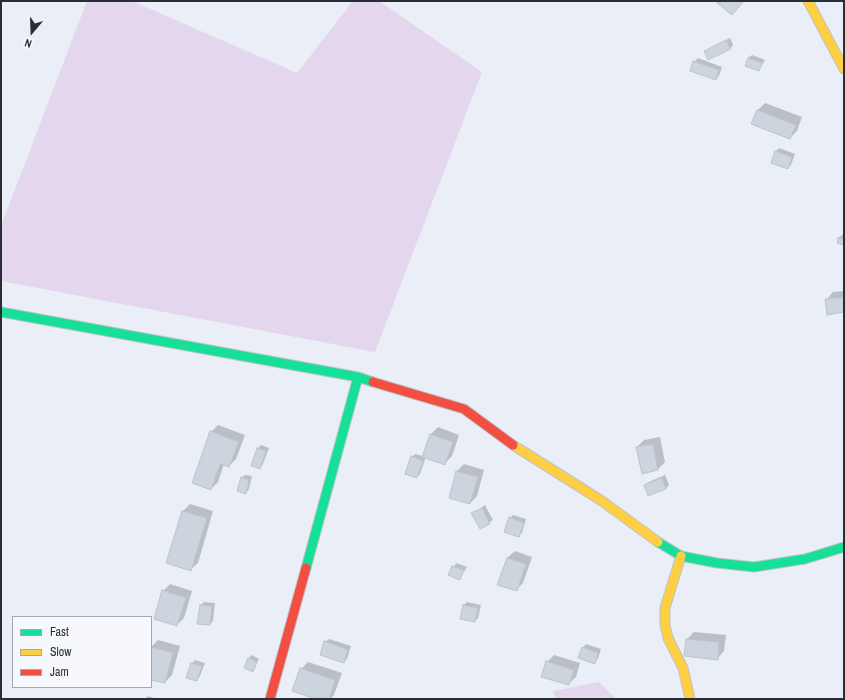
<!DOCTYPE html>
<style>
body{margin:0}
#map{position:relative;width:845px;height:700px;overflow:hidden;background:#eaeef7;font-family:"Archivo Narrow",sans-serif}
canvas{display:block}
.frame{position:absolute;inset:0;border:2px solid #2a2d36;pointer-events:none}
.legend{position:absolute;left:12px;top:616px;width:140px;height:72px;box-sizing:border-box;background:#f6f8fd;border:1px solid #a4a7ad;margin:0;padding:5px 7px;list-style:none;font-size:12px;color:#2a2d36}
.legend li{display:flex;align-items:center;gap:8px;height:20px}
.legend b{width:20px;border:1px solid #a4a7ad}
.north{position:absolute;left:12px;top:12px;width:40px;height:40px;-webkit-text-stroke:3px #f6f8fd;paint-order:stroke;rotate:199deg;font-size:11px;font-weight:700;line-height:16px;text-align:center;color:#2a2d36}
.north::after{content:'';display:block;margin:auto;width:14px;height:18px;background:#2a2d36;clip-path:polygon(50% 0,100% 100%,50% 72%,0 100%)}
</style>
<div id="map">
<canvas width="845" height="700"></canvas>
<div class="frame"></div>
<ul class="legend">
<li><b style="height:5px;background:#16e098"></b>Fast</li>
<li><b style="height:5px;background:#ffcf43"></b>Slow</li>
<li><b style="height:5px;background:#f24e42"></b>Jam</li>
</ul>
<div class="north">N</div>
</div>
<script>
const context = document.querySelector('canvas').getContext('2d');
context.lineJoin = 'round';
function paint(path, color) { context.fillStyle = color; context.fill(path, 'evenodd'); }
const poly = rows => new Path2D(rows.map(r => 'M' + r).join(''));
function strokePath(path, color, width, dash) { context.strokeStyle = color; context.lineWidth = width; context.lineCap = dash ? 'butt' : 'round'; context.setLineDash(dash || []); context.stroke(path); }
const green = poly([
 [87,1,132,1,297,73,353,1,379,1,482,72,375,352,1,281,1,226],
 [599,682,616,699,556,699,553,691]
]);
const shadow = poly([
 [730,38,733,45,730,49,705,51],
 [752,55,765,60,759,70,748,58],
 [698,58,722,67,719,76,716,79,694,62],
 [765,103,802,117,797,131,790,138,753,123,758,110],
 [779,148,795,154,791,165,788,168,776,151],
 [842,235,844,235,842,243,838,238],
 [844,291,844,311,826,300,833,292],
 [218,425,245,435,236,459,229,466,224,464,218,482,211,489,211,432],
 [438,427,459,435,452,456,445,463,426,457,420,474,417,477,412,457,415,454,423,456,431,434],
 [660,437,665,462,658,469,642,473,637,447,644,440],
 [261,445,269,448,263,464,260,468,258,448],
 [464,464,484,470,477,496,470,503,450,497,457,471],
 [245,475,252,476,249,489,246,493,241,478],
 [665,475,669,485,666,488,645,485,649,482],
 [190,504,213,511,198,563,190,570,167,562,183,511],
 [485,505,493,520,480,528,473,514],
 [513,515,526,519,522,533,519,536,510,518],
 [515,551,532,557,523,583,516,590,507,558],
 [456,563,467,567,460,578,450,574],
 [170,584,192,591,184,618,177,625,163,591],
 [204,602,215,603,213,621,210,624,201,605],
 [467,602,481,605,478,618,475,621,461,618,464,605],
 [694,632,726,635,724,651,717,659,687,639],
 [329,639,351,646,347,659,343,662,325,642],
 [158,640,180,646,172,675,165,682,151,679,151,647],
 [586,644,601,649,598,659,594,662,583,648],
 [252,655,259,659,252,671,249,658],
 [554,655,580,663,576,677,568,684,547,662],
 [195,660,205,663,200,676,197,680,192,663],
 [308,662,342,673,334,695,330,699,318,699,301,669],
 [148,696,157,699,145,699]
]);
const building = poly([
 [718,1,744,1,732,15,717,3,718,1],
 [726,40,731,49,708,60,704,51,726,40],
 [748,58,762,63,759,71,745,66,748,58],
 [693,61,719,70,716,80,690,71,693,61],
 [757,110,796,125,790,139,751,124,757,110],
 [775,151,792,157,788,169,771,163,775,151],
 [838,238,844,239,843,245,837,243,838,238],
 [844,297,844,312,827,315,825,299,844,297],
 [210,431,239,442,229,467,220,464,211,490,192,483,210,431],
 [430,434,453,442,445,465,422,457,430,434],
 [653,444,658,470,642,474,636,447,653,444],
 [257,448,266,451,260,469,251,466,257,448],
 [411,456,423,461,417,478,405,474,411,456],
 [456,471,478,477,470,504,449,498,456,471],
 [241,477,249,480,246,494,237,491,241,477],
 [662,478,666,489,648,496,644,485,662,478],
 [482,508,490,524,480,529,471,513,482,508],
 [182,511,207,518,191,571,166,563,182,511],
 [509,517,524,523,519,537,504,532,509,517],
 [507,558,526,564,517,591,497,585,507,558],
 [452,566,464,570,460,580,448,575,452,566],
 [162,590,186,598,177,626,154,619,162,590],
 [200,605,212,606,210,625,197,624,200,605],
 [463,605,478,608,475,622,460,619,463,605],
 [686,639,719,642,718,660,684,656,686,639],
 [324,641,348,650,344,663,320,655,324,641],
 [151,647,173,653,165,683,151,680,151,647],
 [582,647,598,653,595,664,578,658,582,647],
 [248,658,257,662,253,672,244,668,248,658],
 [546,661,574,670,569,685,541,677,546,661],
 [191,663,202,666,197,681,186,678,191,663],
 [300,668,335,680,329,699,315,699,292,691,300,668]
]);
const fast = poly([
 [1,312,358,377,373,382],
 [658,542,681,556,717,563,754,567,805,559,844,547],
 [306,568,358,377]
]);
const slow = poly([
 [808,1,844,69],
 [513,445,602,501,658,542],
 [681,556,665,608,665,625,668,638,683,668,690,699]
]);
const jam = poly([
 [373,382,464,409,513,445],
 [270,699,306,568]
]);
paint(green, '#e4d6ec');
paint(shadow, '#0003');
paint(building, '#ccd4de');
strokePath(building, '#bdc3ca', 1);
strokePath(fast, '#bfc2ca', 11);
strokePath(slow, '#bfc2ca', 11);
strokePath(jam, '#bfc2ca', 11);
strokePath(fast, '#16e098', 9);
strokePath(slow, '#ffcf43', 9);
strokePath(jam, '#f24e42', 9);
</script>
